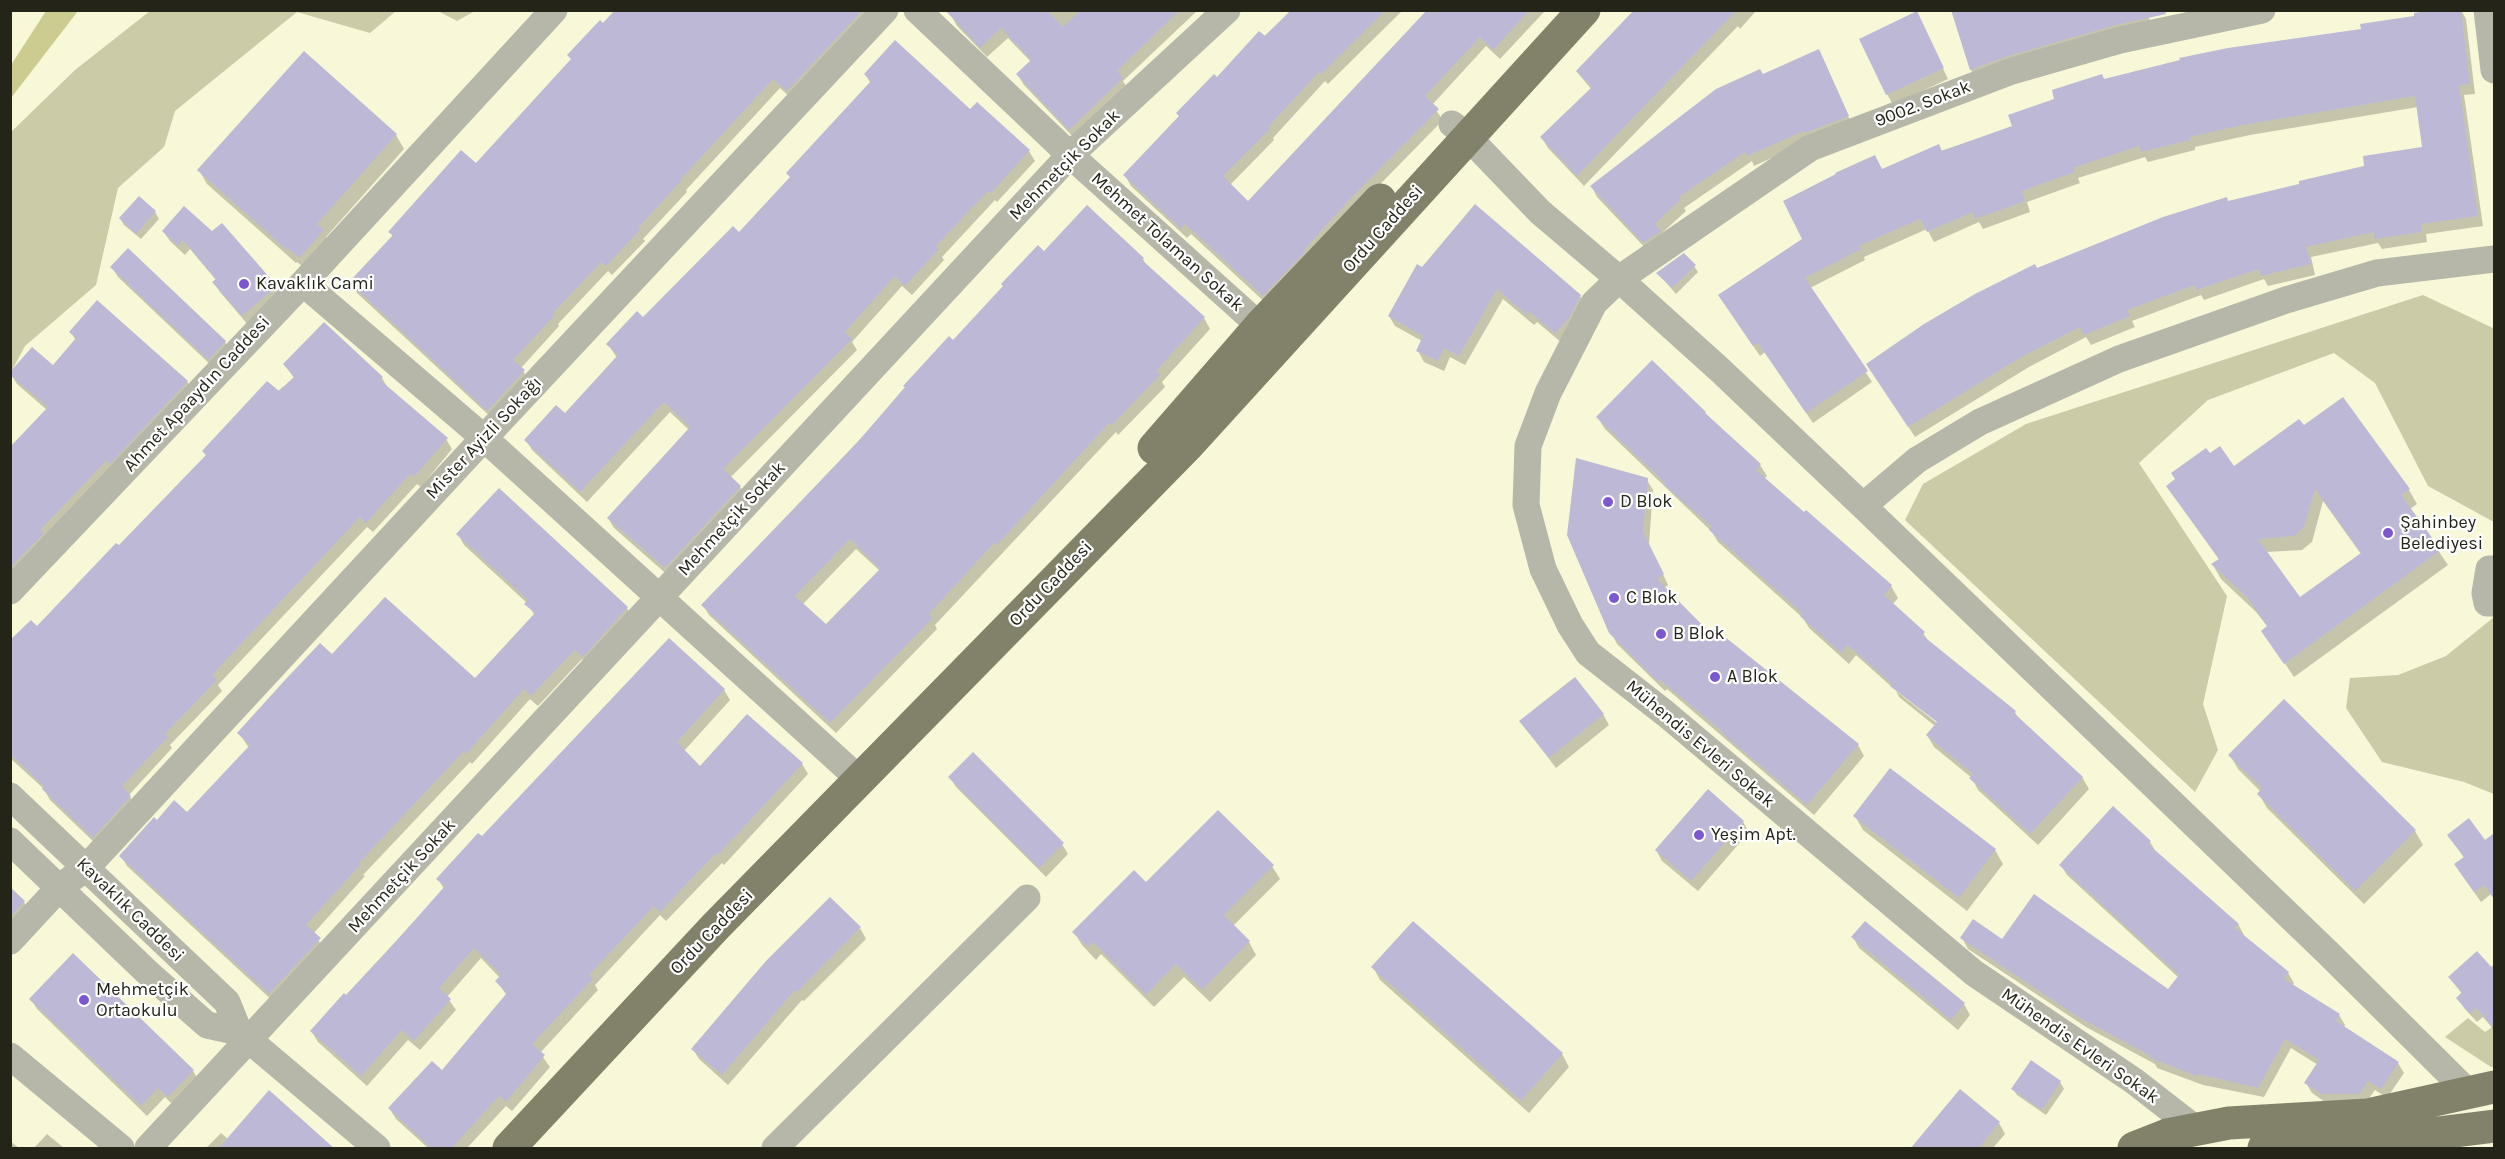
<!DOCTYPE html>
<meta charset="utf-8">
<style>
body{margin:0}
#map{position:relative;width:2505px;height:1159px;overflow:hidden;background:#f8f7d8;font-family:Karla,sans-serif}
canvas{display:block}
.frame{position:absolute;inset:0;border:12px solid #242418;pointer-events:none}
</style>
<div id="map">
<canvas width="2505" height="1159"></canvas>
<div class="frame"></div>
</div>
<script>
const context = document.querySelector('canvas').getContext('2d');
context.lineJoin = 'round';
function paint(path, color) { context.fillStyle = color; context.fill(path, 'evenodd'); }
const poly = rows => new Path2D(rows.map(r => 'M' + r).join(''));
function strokePath(path, color, width, dash) { context.strokeStyle = color; context.lineWidth = width; context.lineCap = dash ? 'butt' : 'round'; context.setLineDash(dash || []); context.stroke(path); }
function write(font, color, halo, rows, align = 'center') {
  context.font = font + ' Karla,sans-serif'; context.lineWidth = 4.5; context.setLineDash([]); context.textBaseline = 'middle'; context.strokeStyle = halo; context.fillStyle = color; for (const [text, x, y, turn = 0] of rows) {
    context.save(); context.translate(x, y); context.rotate((+turn || 0) * Math.PI / 180); context.textAlign = isNaN(turn) ? turn : align; if (halo) context.strokeText(text, 0, 0); context.fillText(text, 0, 0); context.restore();
  }
}
const green = poly([
 [150,11,396,11,370,33,297,12,175,111,164,147,118,188,96,285,25,346,11,372,11,132,75,70],
 [438,11,475,11,457,21],
 [2423,295,2493,328,2494,333,2494,522,2428,486,2375,383,2334,353,2208,400,2139,463,2227,596,2203,704,2218,750,2195,792,1905,520,1923,484,2026,424],
 [2494,617,2494,794,2464,782,2382,762,2346,708,2350,678,2398,675,2446,656],
 [2468,1018,2485,1032,2494,1026,2494,1067,2491,1067,2445,1037]
]);
const water = poly([
 [46,11,78,11,11,98,11,65]
]);
const shadow = poly([
 [617,10,863,11,869,21,794,101,780,88,686,190,687,192,643,239,645,241,612,275,608,271,558,324,559,326,521,368,530,382,494,420,357,293,351,283,393,237,390,232,476,165,572,61,569,55],
 [956,10,1198,10,1123,81,1128,89,1075,139,1024,85,1018,75,1031,62,1008,38,987,57,957,26,951,15],
 [1293,10,1403,10,1328,84,1325,81,1273,138,1274,140,1230,185,1249,203,1429,10,1544,12,1500,59,1486,46,1432,105,1443,120,1354,211,1269,306,1191,234,1187,238,1131,186,1125,175,1217,79],
 [1635,10,1757,10,1740,29,1738,26,1584,186,1548,148,1542,138,1592,90,1577,72],
 [1953,10,2147,10,2152,29,1977,80,1971,70],
 [2461,10,2466,19,2475,94,2464,95,2483,226,2426,234,2427,242,2382,249,2378,243,2311,257,2315,275,2268,286,2264,279,2204,300,2201,295,2132,321,2135,327,2091,345,2086,337,2029,367,1915,437,1874,374,2036,270,2228,203,2366,168,2424,148,2418,107,2250,135,2195,147,2195,150,2148,162,2145,157,2078,178,2080,183,2027,202,2030,212,1983,229,1979,222,1934,242,1927,229,1864,257,1865,260,1810,288,1872,382,1813,423,1765,352,1760,356,1726,306,1882,170,2014,127,2104,81],
 [1922,24,1948,79,1893,105,1887,94],
 [304,53,396,135,404,149,326,237,330,245,308,271,297,262,296,263,207,184,199,170],
 [1824,61,1853,127,1811,140,1754,166,1752,161,1684,208,1686,211,1661,234,1650,253,1597,197,1592,187,1763,76],
 [865,74,970,111,1029,151,1035,161,997,202,995,200,942,257,944,260,912,295,902,286,852,342,857,350,730,478,740,487,746,497,671,578,614,528,608,518,689,430,670,412,587,502,532,450,526,440,565,415,617,358,608,344,643,319,739,234,791,178,871,84],
 [184,208,275,287,281,298,249,326,220,292,214,282,216,280,190,249,185,255,170,241,163,231],
 [155,212,159,219,141,239,124,225,120,218],
 [1044,253,1143,259,1147,267,1204,318,1210,329,1162,382,1165,387,1118,435,1116,432,935,625,937,629,836,733,709,615,703,605,1004,287],
 [856,549,880,571,826,626,803,604],
 [1694,266,1698,272,1676,294,1658,273],
 [112,267,225,342,231,352,215,369,118,277],
 [1422,269,1580,296,1586,306,1562,343,1537,322,1534,325,1503,299,1465,365,1450,357,1444,371,1424,362,1418,351,1422,341,1395,326,1389,316],
 [71,332,187,381,193,392,10,584,10,449,47,410,17,384,11,374,54,367,76,341],
 [285,364,382,378,388,388,446,439,452,449,421,487,417,484,373,532,367,527,218,685,222,691,170,745,172,748,129,795,136,807,99,847,50,800,44,789,10,758,10,643,37,628,119,547,206,456,204,451,294,378],
 [1705,413,1760,465,1767,476,1764,479,1804,515,1806,512,1891,586,1898,598,1892,605,1923,633,1929,642,2015,712,2019,720,2082,777,2089,789,2038,845,1978,790,1972,778,1934,747,1927,735,1935,726,1899,697,1896,691,1942,727,1944,725,1894,686,1894,689,1856,655,1849,664,1809,628,1803,618,1718,542,1712,532,1605,429,1598,418],
 [2303,427,2409,490,2417,504,2410,509,2448,565,2294,677,2263,631,2268,627,2256,612,2221,579,2213,565,2220,561,2168,486,2210,456,2234,468],
 [2323,501,2361,554,2300,599,2266,552,2302,550,2312,542],
 [1647,480,1653,490,1649,544,1668,585,1664,588,1711,636,1716,631,1858,745,1864,756,1814,815,1667,689,1665,691,1617,644,1611,632],
 [499,490,627,608,633,619,589,666,582,659,538,706,530,699,472,764,470,762,363,875,365,876,313,934,326,950,276,1004,127,866,121,856,157,822,187,814,249,748,239,733,332,656,475,680,535,616,527,603,464,545,458,534],
 [724,690,730,700,684,751,700,768,802,764,808,774,724,865,722,863,666,921,660,915,595,985,598,990,540,1053,550,1067,512,1111,506,1106,467,1148,428,1148,396,1119,390,1109,442,1072,507,996,497,981,500,978,481,958,447,997,456,1010,420,1050,408,1040,367,1086,318,1042,312,1032,444,889,438,879,482,839],
 [1603,714,1609,725,1556,768,1521,722],
 [2230,755,2415,831,2423,845,2364,904,2267,808,2259,794,2261,792,2238,769],
 [950,777,1062,844,1068,854,1046,877,956,787],
 [1855,816,1995,850,2003,864,1967,911,1863,830],
 [1743,822,1749,832,1698,891,1662,861,1656,850],
 [2449,835,2485,842,2494,835,2494,899,2491,894,2481,902,2462,875,2456,865,2464,858],
 [2150,842,2156,852,2238,924,2244,935,2242,936,2288,973,2294,983,2292,986,2339,1015,2345,1025,2344,1028,2398,1063,2404,1073,2387,1098,2375,1090,2365,1104,2328,1104,2312,1093,2306,1083,2318,1065,2291,1048,2264,1097,2203,1085,2157,1068,2155,1064,2086,1027,1968,949,1962,938,2002,941,2168,991,2179,978,2067,875,2061,865],
 [1272,866,1280,879,1233,926,1249,942,1256,955,1210,1002,1184,977,1154,1007,1101,954,1096,960,1082,945,1074,932,1146,884],
 [10,889,24,902,30,913,10,934],
 [1866,923,1964,1004,1970,1015,1958,1030,1859,948,1853,937],
 [860,928,866,939,804,1001,802,1000,728,1085,699,1059,693,1049],
 [2494,964,2494,1030,2483,1017,2477,1022,2464,1008,2458,998,2462,994,2450,978,2490,968],
 [1373,967,1562,1054,1569,1067,1529,1113,1380,980],
 [31,999,193,1071,199,1081,175,1107,165,1097,147,1116,37,1009],
 [2032,1062,2060,1082,2064,1089,2046,1115,2017,1095,2013,1089],
 [1999,1123,2005,1134,1993,1148,1912,1148],
 [221,1133,228,1139,333,1148,206,1148],
 [47,1134,64,1148,34,1148],
 [10,1141,19,1148,10,1148]
]);
const building = poly([
 [615,10,863,10,787,91,773,79,681,179,682,180,638,228,640,230,606,266,601,262,553,313,555,315,513,360,525,370,487,411,349,282,393,235,388,232,461,150,476,163,571,59,567,55,600,20,603,23],
 [945,10,1047,10,1063,27,1081,10,1180,10,1117,71,1123,78,1069,130,1016,74,1031,60,1001,28,980,48],
 [1291,10,1386,10,1321,74,1319,72,1268,127,1270,129,1223,176,1248,201,1427,10,1530,10,1493,50,1480,37,1425,96,1439,109,1349,200,1304,250,1305,252,1263,296,1185,224,1181,229,1123,175,1179,116,1176,113,1214,74,1217,77,1259,31,1265,36],
 [1634,10,1737,10,1577,176,1540,137,1592,87,1576,71],
 [1951,10,2165,10,2166,14,2116,25,2008,56,1970,70],
 [2434,10,2461,10,2470,84,2459,85,2478,216,2421,224,2422,232,2374,239,2374,232,2306,247,2311,264,2261,276,2259,269,2196,290,2195,285,2127,310,2130,316,2084,335,2080,327,2023,356,1908,427,1866,364,1924,324,1975,294,2035,264,2037,268,2163,217,2227,197,2228,201,2299,184,2299,181,2364,166,2363,156,2422,147,2415,96,2243,125,2190,137,2191,140,2141,152,2139,146,2073,168,2075,172,2022,191,2025,201,1975,219,1973,212,1927,232,1920,219,1859,246,1861,249,1805,278,1868,371,1806,413,1758,343,1753,346,1718,295,1802,239,1783,201,1836,174,1835,173,1875,155,1882,169,1939,144,1942,151,2012,126,2008,115,2054,99,2052,90,2102,74,2104,79,2180,60,2179,58,2228,48,2361,29,2360,24,2414,16,2414,13],
 [1917,11,1944,68,1886,95,1859,39],
 [895,40,970,109,977,102,1030,150,991,193,988,191,936,246,939,249,905,286,895,276,845,332,852,339,723,469,741,486,665,568,607,518,690,427,664,402,580,492,524,440,556,405,565,413,618,355,606,344,637,311,643,317,733,226,739,232,790,177,786,173,871,81,864,74],
 [1819,49,1849,116,1805,133,1804,131,1747,156,1745,152,1679,197,1681,199,1655,224,1661,231,1643,243,1590,186,1716,89,1760,69,1763,74],
 [304,51,397,134,317,224,324,230,299,258,289,249,287,250,197,170],
 [139,196,156,211,136,234,119,218],
 [1475,204,1581,295,1569,318,1555,334,1530,312,1527,315,1497,289,1459,356,1444,348,1438,361,1416,351,1423,336,1388,316,1417,264,1422,267],
 [1087,205,1144,258,1142,260,1205,317,1156,371,1160,375,1112,425,1109,423,997,545,994,543,929,614,933,618,830,723,701,605,856,444,905,387,903,386,949,336,953,340,1003,286,1001,284,1038,245,1044,251],
 [850,539,880,569,826,624,795,596],
 [184,206,212,231,222,223,277,286,242,316,212,282,216,279,183,240,178,246,162,231],
 [128,248,226,341,208,360,110,267],
 [1684,253,1696,265,1672,288,1656,273],
 [97,300,188,381,110,464,106,461,40,530,44,533,10,568,10,447,48,407,10,375,10,372,32,347,53,365,76,338,69,332],
 [324,322,383,377,380,380,448,438,414,477,410,474,366,523,360,517,212,675,217,680,165,734,168,737,122,786,131,796,93,838,42,789,44,786,10,754,10,640,31,620,37,626,116,543,119,545,206,455,202,451,267,381,279,391,294,377,283,364],
 [1652,360,1706,412,1705,413,1761,464,1756,470,1804,512,1806,510,1892,585,1884,595,1925,632,1922,635,2016,711,2014,713,2083,777,2030,834,1969,778,1973,774,1926,735,1937,722,1890,686,1892,684,1848,645,1841,653,1800,616,1802,613,1709,530,1712,527,1662,483,1666,484,1596,417],
 [2343,397,2410,489,2401,495,2441,550,2284,664,2261,631,2267,626,2247,597,2211,564,2219,559,2166,486,2175,479,2171,473,2206,448,2210,453,2220,446,2234,466,2299,419,2304,425],
 [2315,489,2361,553,2300,597,2258,539,2294,536,2304,527],
 [1576,458,1648,478,1643,532,1664,574,1657,579,1711,634,1715,629,1859,744,1807,805,1722,733,1723,732,1660,680,1658,682,1609,633,1567,535],
 [499,488,628,607,583,657,575,650,531,696,524,689,466,754,463,752,358,864,360,865,306,925,321,938,269,994,119,856,154,817,157,820,174,800,187,812,250,745,237,733,285,680,320,643,332,654,385,597,475,678,535,613,524,604,528,600,456,534],
 [669,638,725,689,677,742,700,766,747,714,803,763,718,855,716,853,660,912,654,906,589,975,593,979,532,1044,545,1055,506,1102,499,1096,451,1149,432,1149,388,1108,432,1061,442,1070,507,993,495,981,501,975,474,948,439,988,451,999,414,1041,402,1030,361,1076,310,1031,344,993,346,995,392,946,445,886,436,879,478,833,482,836],
 [1575,677,1604,714,1549,758,1519,721],
 [2284,699,2416,830,2355,891,2257,794,2262,788,2228,755],
 [973,752,1064,843,1039,868,948,777],
 [1890,768,1996,849,1959,898,1853,816],
 [1708,789,1744,821,1691,881,1655,850],
 [2113,806,2151,841,2148,844,2239,924,2235,928,2289,972,2284,979,2340,1014,2336,1021,2399,1062,2381,1089,2368,1081,2359,1094,2321,1094,2304,1083,2319,1060,2285,1039,2258,1088,2198,1074,2197,1076,2150,1058,2151,1056,2078,1017,1960,938,1973,919,2002,939,2034,894,2168,989,2179,975,2059,865],
 [1218,810,1274,865,1224,915,1250,941,1202,990,1176,964,1146,995,1093,942,1088,947,1072,932,1134,870,1146,882],
 [2469,818,2485,840,2494,833,2494,899,2484,885,2474,892,2454,864,2464,857,2447,835],
 [10,887,25,901,10,917],
 [830,897,861,927,797,992,795,990,722,1075,691,1049,766,961],
 [1413,921,1563,1053,1521,1101,1371,967],
 [1865,921,1965,1003,1951,1020,1851,937],
 [2477,951,2494,970,2494,1028,2476,1008,2470,1014,2456,998,2462,992,2448,977],
 [73,953,194,1070,168,1097,158,1088,141,1106,29,999],
 [2031,1060,2061,1081,2042,1110,2011,1089],
 [1960,1089,2000,1122,1978,1149,1910,1149],
 [269,1090,335,1149,218,1149]
]);
const minor = poly([
 [917,10,1070,155,1260,326],
 [2487,10,2494,70],
 [1452,124,1467,136,1540,212,1619,279,1720,370,1863,506,2326,951,2468,1092],
 [303,283,484,438,848,769],
 [1863,506,1917,460,1980,422,2119,359,2286,300,2377,273,2494,259],
 [2494,569,2489,569,2485,593,2487,603,2494,603],
 [10,591,303,283,554,10],
 [10,796,227,1002,239,1032],
 [10,841,147,972,207,1025,239,1032,249,1040,377,1148],
 [10,941,60,887,86,868,484,438,885,10],
 [10,1056,121,1148],
 [2197,1130,2134,1081,1974,973,1666,714,1588,653,1570,625,1543,569,1526,505,1528,446,1548,393,1594,303,1619,279,1810,148,2012,71,2120,40,2262,10],
 [148,1148,1070,155,1227,10],
 [775,1148,1027,898]
]);
const major = poly([
 [1154,448,1260,326,1380,200],
 [509,1148,716,926,1188,445,1584,10],
 [2134,1148,2167,1135,2229,1123,2367,1115,2494,1087],
 [2264,1148,2297,1144,2389,1139,2494,1126]
]);
const markers = [
 [244,284,6,"#7b57d0"],
 [1608,502,6,"#7b57d0"],
 [2388,533,6,"#7b57d0"],
 [1614,598,6,"#7b57d0"],
 [1661,634,6,"#7b57d0"],
 [1715,677,6,"#7b57d0"],
 [1699,835,6,"#7b57d0"],
 [84,1000,6,"#7b57d0"]
];
const streetNames = [
 ["9002. Sokak",1923,104,-21],
 ["Mehmetçik Sokak",1065,165,-45],
 ["Ordu Caddesi",1383,229,-48],
 ["Mehmet Tolaman Sokak",1167,242,42],
 ["Ahmet Apaaydın Caddesi",197,394,-47],
 ["Mister Ayizli Sokağı",484,438,-47],
 ["Mehmetçik Sokak",732,519,-47],
 ["Ordu Caddesi",1051,584,-46],
 ["Mühendis Evleri Sokak",1700,744,40],
 ["Mehmetçik Sokak",402,876,-47],
 ["Kavaklık Caddesi",130,910,44],
 ["Ordu Caddesi",712,932,-46],
 ["Mühendis Evleri Sokak",2080,1046,35]
];
const poiNames = [
 ["Kavaklık Cami",256,284],
 ["D Blok",1620,502],
 ["Şahinbey",2400,523],
 ["Belediyesi",2400,544],
 ["C Blok",1626,598],
 ["B Blok",1673,634],
 ["A Blok",1727,677],
 ["Yeşim Apt.",1711,835],
 ["Mehmetçik",96,990],
 ["Ortaokulu",96,1011]
];
paint(green, '#cccba7');
paint(water, '#cccb90');
paint(shadow, '#0003');
paint(building, '#bdb8d5');
strokePath(minor, '#b6b6a9', 27);
strokePath(major, '#82826a', 33);
for (const [x, y, r, color] of markers) { const dot = new Path2D(); dot.arc(x, y, r, 0, 2 * Math.PI); context.fillStyle = color; context.fill(dot); strokePath(dot, '#fff', 2); }
write('18px', '#242418', '#fff', streetNames);
write('18px', '#242418', '#fff', poiNames, 'left');
</script>
